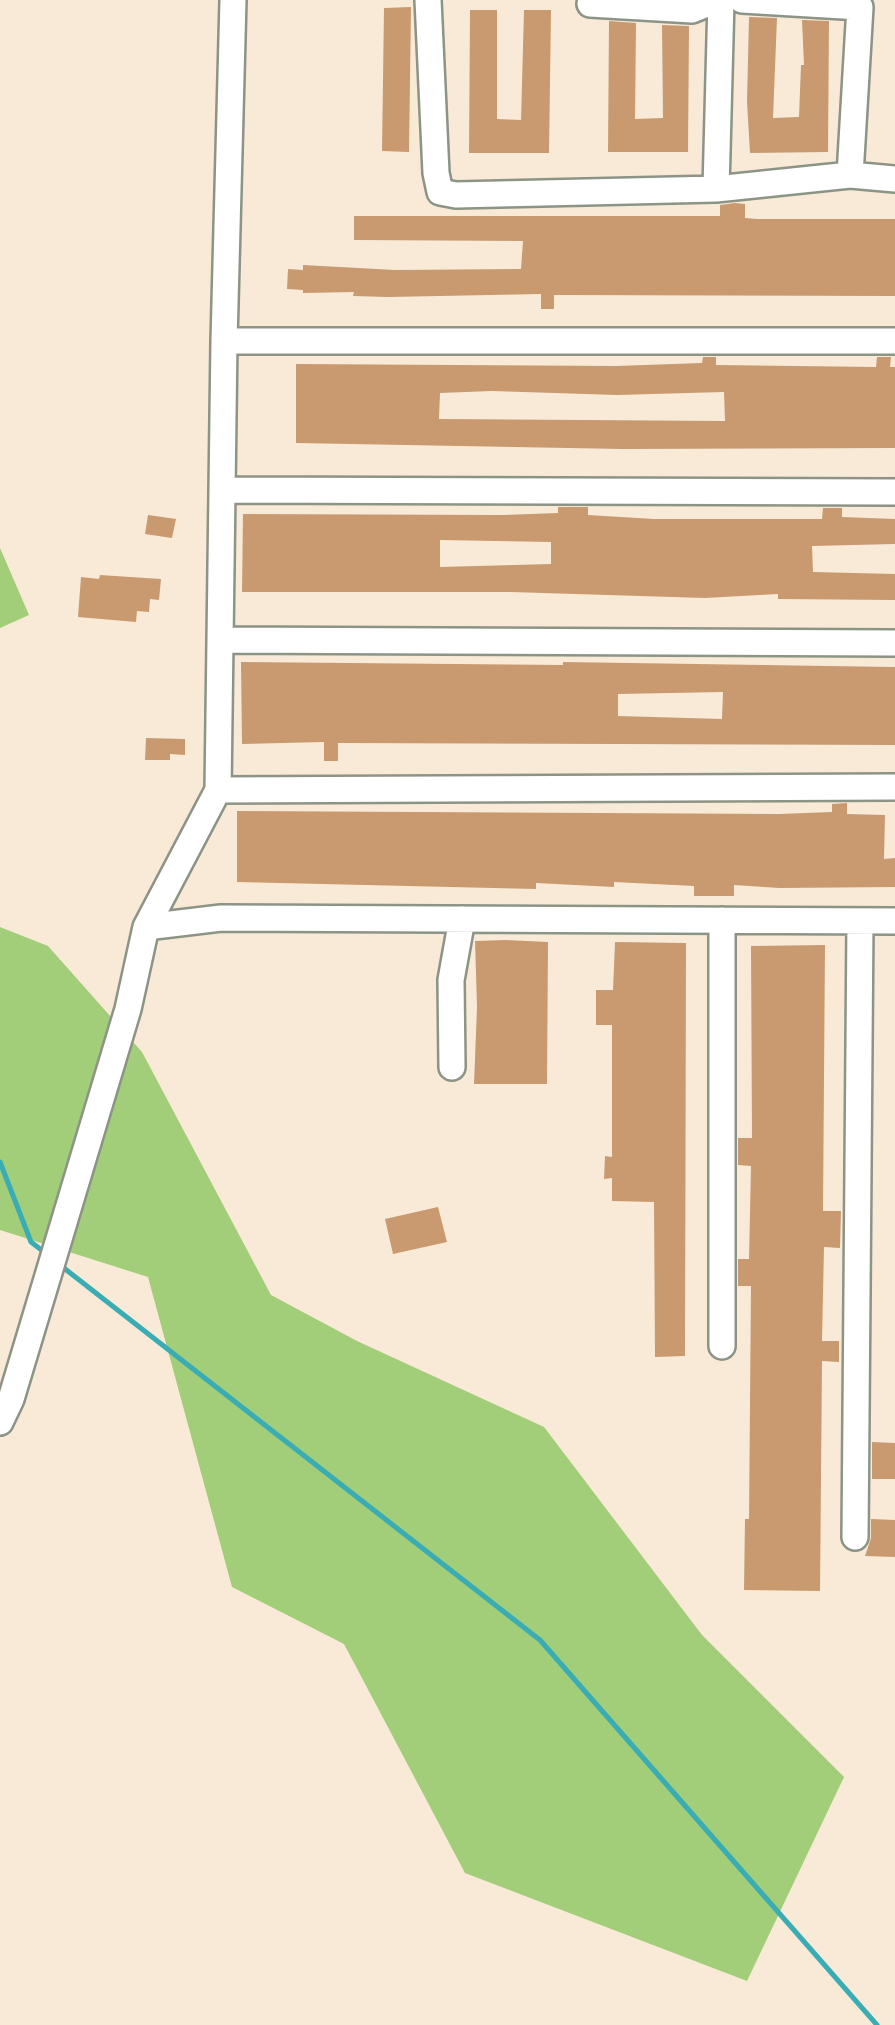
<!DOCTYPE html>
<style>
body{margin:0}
canvas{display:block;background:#f8ead7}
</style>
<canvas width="895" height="2025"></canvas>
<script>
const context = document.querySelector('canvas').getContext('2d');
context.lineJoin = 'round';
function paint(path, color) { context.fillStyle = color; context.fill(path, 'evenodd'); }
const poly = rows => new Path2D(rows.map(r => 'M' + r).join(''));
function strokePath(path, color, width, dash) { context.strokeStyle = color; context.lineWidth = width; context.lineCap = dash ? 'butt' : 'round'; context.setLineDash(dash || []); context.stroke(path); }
const green = poly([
 [0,548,29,615,0,628],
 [0,927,48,946,142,1052,271,1295,357,1341,544,1427,702,1635,844,1777,747,1981,465,1873,344,1644,232,1587,148,1277,0,1230]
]);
const stream = poly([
 [0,1162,31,1242,48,1255],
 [60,1265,540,1640,877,2025]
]);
const building = poly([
 [411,7,409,152,382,151,384,8],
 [470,10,497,10,497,119,521,120,524,10,551,10,549,153,469,153],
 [749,17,777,18,773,118,799,117,801,65,804,65,802,20,829,21,828,152,750,153,747,102],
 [609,21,636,23,635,119,663,118,662,25,689,26,688,152,608,152],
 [735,203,745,204,745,218,758,219,895,219,895,296,554,295,554,309,541,309,541,294,388,297,353,296,354,292,303,293,303,290,287,289,288,269,303,270,303,265,395,270,521,269,523,241,354,240,354,216,720,216,720,205],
 [703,357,716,357,716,365,876,367,877,357,891,357,890,367,895,367,895,448,623,449,296,443,296,364,616,366,702,363],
 [492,391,617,395,724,392,725,421,439,419,440,393],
 [558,507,588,507,588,515,654,519,822,519,823,508,842,508,842,517,895,519,895,544,812,546,813,572,895,574,895,600,778,599,778,594,705,598,510,592,242,592,243,514,503,515,558,513],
 [440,540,551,542,551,564,440,567],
 [148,515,176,519,172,538,145,534],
 [100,575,161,579,159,600,150,599,149,612,137,611,136,622,78,617,81,577,99,579],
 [241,662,563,665,563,662,895,667,895,745,338,743,338,761,324,761,324,742,242,744],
 [723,692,722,719,618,716,618,694],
 [146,738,185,739,185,755,170,754,170,760,145,760],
 [847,803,847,814,885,815,884,859,895,858,895,887,779,888,734,885,734,896,694,896,694,886,614,882,614,887,536,883,536,889,237,882,237,811,779,814,832,812,832,804],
 [506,940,548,942,547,1084,474,1084,477,1007,475,941],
 [615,942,686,943,685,1356,655,1357,654,1202,612,1201,612,1178,604,1179,605,1156,612,1157,612,1025,596,1025,596,990,613,990],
 [825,945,823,1211,841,1211,840,1248,824,1247,822,1341,839,1341,839,1362,822,1361,820,1591,744,1590,745,1519,749,1519,751,1286,738,1286,738,1259,749,1259,751,1166,738,1165,738,1138,752,1138,751,946],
 [438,1207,447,1242,393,1254,385,1219],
 [872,1442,895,1443,895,1479,872,1479],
 [871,1519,895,1520,895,1557,865,1556,871,1538]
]);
const minor = poly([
 [428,0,436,173,440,192,456,195,716,189,850,175,895,179],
 [742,0,860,7,850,175],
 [590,4,692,10,717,0],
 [716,189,721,0],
 [224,341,895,341],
 [222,490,895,492],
 [220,640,895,643],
 [218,790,895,787],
 [722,920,722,1346],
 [146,927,221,918,895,921],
 [452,1067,451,980,462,919],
 [0,1422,11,1399,128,1009,146,927,218,790,224,341,233,0],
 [855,1537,860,921]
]);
paint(green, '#a2cd79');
strokePath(stream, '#3aacb3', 5);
paint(building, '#c99a70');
strokePath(minor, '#8c9486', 30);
strokePath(minor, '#fff', 25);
</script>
